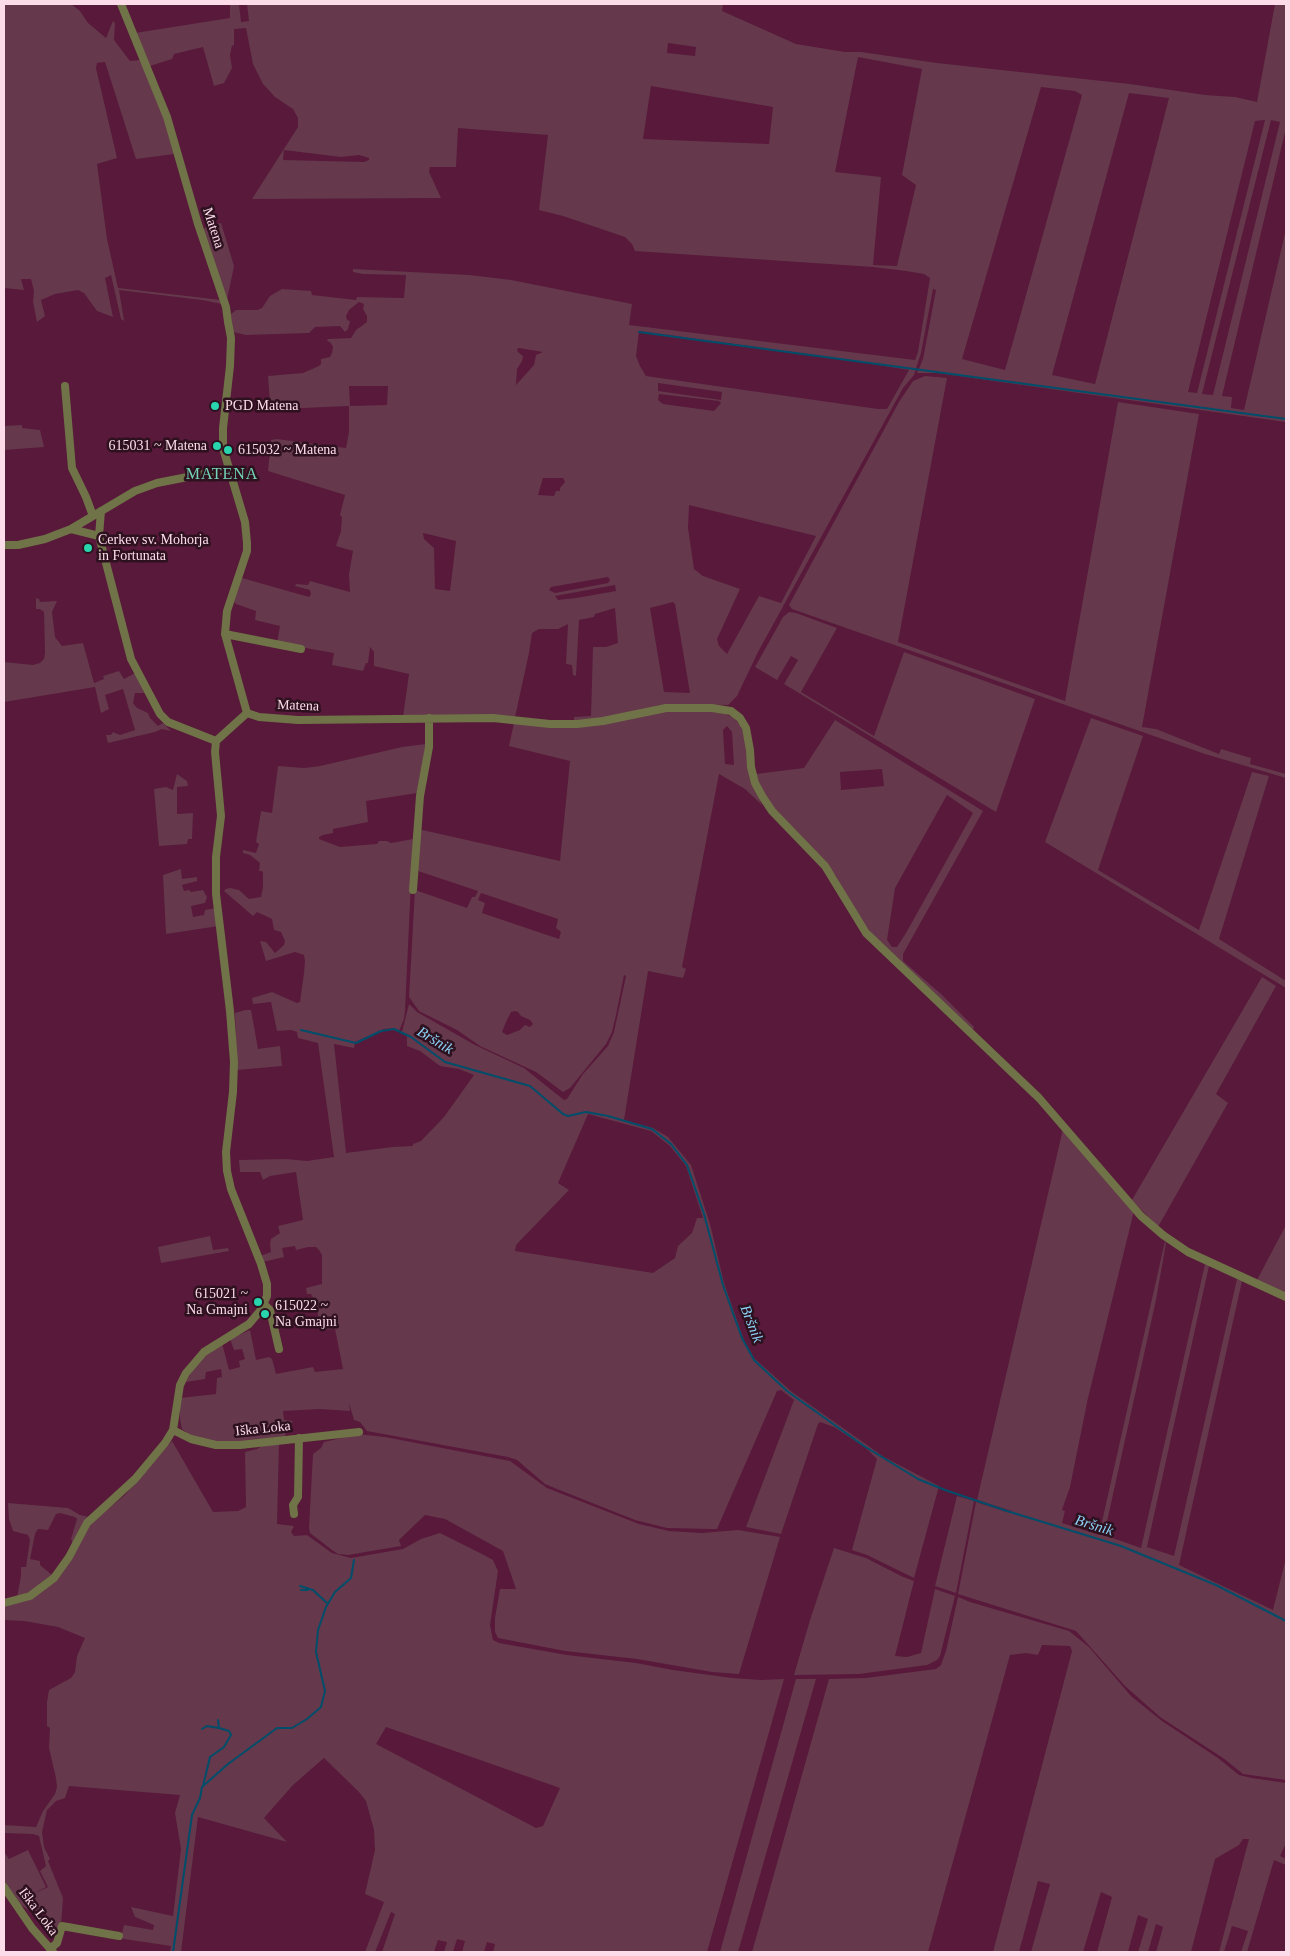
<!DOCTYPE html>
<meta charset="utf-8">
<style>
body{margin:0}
#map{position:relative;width:1290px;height:1956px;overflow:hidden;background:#58193a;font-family:Georgia,serif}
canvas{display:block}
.frame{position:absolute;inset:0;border:5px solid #fddce9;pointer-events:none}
</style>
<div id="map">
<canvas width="1290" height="1956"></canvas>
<div class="frame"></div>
</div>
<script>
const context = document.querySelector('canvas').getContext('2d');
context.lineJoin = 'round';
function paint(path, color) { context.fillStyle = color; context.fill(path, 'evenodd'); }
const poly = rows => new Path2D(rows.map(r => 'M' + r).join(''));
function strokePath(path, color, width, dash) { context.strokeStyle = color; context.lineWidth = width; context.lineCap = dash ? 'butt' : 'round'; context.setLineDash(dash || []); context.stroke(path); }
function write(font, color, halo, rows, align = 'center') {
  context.font = font + ' Georgia,serif'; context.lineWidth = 5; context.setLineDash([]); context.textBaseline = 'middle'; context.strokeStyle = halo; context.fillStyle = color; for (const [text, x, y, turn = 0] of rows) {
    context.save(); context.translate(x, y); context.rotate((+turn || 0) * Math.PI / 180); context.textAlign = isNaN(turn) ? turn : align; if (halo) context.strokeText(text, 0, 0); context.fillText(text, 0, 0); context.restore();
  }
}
const green = poly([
 [4,4,71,4,80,11,88,23,106,38,113,21,115,23,114,40,130,61,140,60,163,116,174,154,136,159,105,62,97,63,96,68,117,158,97,164,107,239,118,288,221,300,222,304,202,300,119,290,124,321,121,319,111,275,105,278,113,317,97,311,84,293,78,290,55,294,41,300,45,316,37,322,33,302,34,291,31,279,21,279,24,290,4,288],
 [230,4,239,4,241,22,249,21,247,4,723,4,722,11,796,44,845,52,861,52,937,63,1130,84,1205,95,1235,97,1257,102,1275,4,1286,4,1286,95,1285,105,1286,105,1286,128,1222,396,1232,397,1231,408,1244,410,1286,229,1286,422,937,373,917,373,923,359,936,290,933,289,921,353,914,375,903,388,758,652,737,696,728,705,678,704,603,718,574,721,574,717,591,716,593,647,606,647,618,643,615,608,595,614,594,617,579,620,576,676,573,675,572,665,566,664,568,624,558,629,539,629,532,633,529,653,515,717,403,717,409,674,374,666,374,652,370,647,368,663,366,663,363,671,332,665,334,653,277,643,280,626,255,620,256,611,236,604,234,602,242,578,309,597,311,594,310,590,295,586,296,584,308,585,310,581,350,592,349,574,353,551,336,546,341,531,342,517,340,515,345,495,268,471,271,440,277,439,346,448,349,432,349,406,278,409,277,403,270,403,268,376,303,373,319,366,321,364,321,359,330,357,332,353,333,347,330,342,327,341,328,339,351,338,356,330,367,322,367,316,363,309,364,304,359,302,349,310,346,316,347,320,350,321,348,329,345,332,340,326,315,327,309,333,246,335,233,332,231,314,236,310,257,310,262,308,270,296,282,289,311,291,312,295,356,300,357,297,404,298,406,275,363,274,353,272,353,269,469,275,511,280,632,304,629,325,915,360,918,352,930,278,924,274,906,271,873,267,635,251,632,244,625,237,563,216,539,210,548,135,458,128,456,167,430,167,429,172,441,198,252,199,298,127,298,118,293,109,275,97,263,84,253,64,246,28,234,29,234,46,232,45,230,55,232,68,224,83,214,86,203,47,174,54,172,59,150,66,135,33,230,18],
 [668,43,696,47,695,56,667,53],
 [858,57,922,69,902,175,916,185,897,266,873,265,881,177,835,172],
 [651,86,773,107,769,144,643,139],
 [1041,87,1075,91,1082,95,1005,370,962,359],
 [1129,93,1169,98,1095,384,1052,375],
 [1265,120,1197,393,1188,392,1255,121],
 [1271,120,1280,122,1213,395,1202,394],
 [284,150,341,157,359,155,369,158,369,160,364,162,283,160],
 [639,331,822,356,909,370,887,409,878,409,646,376,640,366,636,356],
 [519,348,543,352,536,355,534,365,516,385,517,369,522,361,523,356,518,352,517,349],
 [658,383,722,392,721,400,658,391],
 [349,386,388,386,387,405,350,406],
 [659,394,719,401,721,403,714,411,663,404,658,400],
 [543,478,563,478,565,482,560,488,560,491,556,491,554,496,538,495],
 [689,505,816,536,781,603,759,596,727,654,719,646,717,639,740,589,703,576,694,569,688,528],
 [423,533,456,541,450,591,435,589,434,548,424,539],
 [608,577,610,580,608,583,555,593,549,590,551,587],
 [615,585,616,591,576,598,558,600,555,596],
 [673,602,675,604,690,693,664,692,650,608],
 [221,223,234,266,227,300,203,230,207,226],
 [925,376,947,378,898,642,1065,701,1118,402,1199,414,1142,727,1156,729,1219,754,1221,749,1251,758,1250,764,1286,774,1286,778,1205,754,792,609,789,605,899,402,913,381],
 [22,425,22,428,40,430,44,447,4,450,4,426],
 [36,598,39,599,40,602,57,601,52,612,55,637,62,646,83,643,94,683,104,679,103,676,119,671,124,679,135,673,144,693,135,693,133,703,137,708,148,713,150,718,158,726,163,723,171,731,162,729,155,732,108,743,106,735,111,735,113,732,120,735,135,730,123,689,105,695,109,709,101,713,95,687,4,702,4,662,33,665,40,663,44,659,45,653,44,612,40,609,36,609],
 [789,612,796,613,837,628,801,692,874,736,904,652,1035,699,996,812,784,684,798,660,791,656,777,680,755,667,783,617],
 [702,710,725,714,733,717,741,726,747,743,749,774,753,788,762,805,745,789,719,774,682,967,686,969,683,978,648,971,624,1120,653,1128,668,1137,691,1165,710,1224,724,1283,744,1340,754,1358,792,1392,884,1457,939,1486,914,1578,867,1555,852,1550,877,1459,866,1448,834,1427,820,1422,818,1424,781,1534,746,1527,794,1400,781,1390,777,1391,717,1529,711,1529,667,1528,635,1520,557,1489,545,1484,517,1460,508,1457,367,1431,360,1422,354,1420,349,1403,350,1411,320,1409,283,1411,284,1420,293,1421,286,1431,285,1437,241,1442,217,1442,192,1436,182,1429,180,1419,180,1398,216,1394,217,1378,222,1377,221,1369,206,1372,205,1379,186,1382,197,1362,222,1343,229,1370,240,1367,239,1361,245,1359,242,1349,234,1350,230,1339,250,1330,256,1360,269,1357,272,1359,276,1374,313,1367,315,1372,343,1369,335,1329,320,1330,317,1307,311,1294,307,1294,306,1288,322,1284,322,1255,319,1250,316,1247,308,1247,296,1250,295,1246,282,1248,284,1257,263,1262,260,1256,271,1252,270,1244,271,1239,280,1233,278,1226,303,1220,296,1172,270,1176,263,1180,260,1172,240,1172,239,1160,286,1159,307,1161,334,1157,318,1043,298,1038,297,1032,291,1030,277,1031,271,1002,253,1004,252,998,272,992,297,1003,300,1002,304,973,305,961,304,955,295,952,266,961,260,941,266,942,275,953,284,945,285,941,281,932,274,930,272,919,257,912,253,916,224,891,226,889,230,888,239,890,249,899,261,897,263,887,263,873,262,871,259,871,260,863,250,855,243,853,243,850,256,853,259,844,256,842,261,811,272,813,278,766,304,768,320,766,402,747,426,744,417,793,366,801,368,822,333,829,333,833,323,835,319,837,319,839,340,847,377,844,379,841,387,841,391,843,413,839,405,1011,404,1019,399,1031,395,1028,384,1029,355,1042,354,1048,334,1044,346,1153,392,1147,413,1146,413,1144,421,1141,444,1117,474,1075,459,1069,440,1066,420,1051,407,1046,407,1037,402,1032,409,1004,417,1012,475,1045,524,1068,564,1100,567,1099,583,1074,608,1046,614,1032,626,976,624,975,616,1015,612,1032,606,1044,570,1088,563,1092,536,1072,480,1046,457,1030,419,1011,409,997,415,890,467,908,472,897,475,897,478,891,415,870,418,829,560,861,570,761,509,746,514,723,537,726,661,712],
 [727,726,732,732,734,765,725,764,723,730],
 [481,893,558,919,556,928,561,932,559,939,482,913,485,903,478,900],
 [515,1011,518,1012,521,1016,530,1020,533,1024,530,1027,525,1025,520,1030,507,1035,502,1032,506,1022,511,1012],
 [588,1114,651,1131,670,1146,686,1166,703,1218,697,1218,692,1233,678,1246,675,1258,653,1273,515,1251,516,1245,569,1190,558,1183],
 [1091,718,1143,736,1098,870,1199,930,1252,772,1269,776,1219,939,1286,981,1286,988,1045,842],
 [835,720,983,811,903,954,903,961,941,994,974,1027,973,1030,874,937,856,912,836,876,771,805,762,790,756,774,804,768],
 [882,769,884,786,841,790,840,772],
 [947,795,973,813,906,933,897,947,892,947,887,940,895,888],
 [177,774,187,781,188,786,177,787,177,814,193,813,192,839,188,839,187,844,159,846,154,789,166,787,173,790],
 [181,869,182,879,197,877,197,881,182,885,184,891,189,890,191,892,203,890,207,897,205,903,191,906,193,917,204,915,205,910,216,908,219,926,166,934,163,875],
 [1262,977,1276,986,1216,1094,1228,1103,1158,1227,1132,1200],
 [245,1010,251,1010,258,1049,280,1046,282,1066,237,1070,235,1013],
 [1063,1129,1134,1211,1088,1398,1070,1487,1062,1510,1065,1511,1062,1523,1099,1535,1165,1241,1166,1243,1156,1300,1104,1535,1141,1548,1205,1264,1209,1266,1147,1547,1174,1556,1237,1279,1242,1281,1179,1565,1273,1610,1286,1558,1286,1780,1243,1774,1223,1758,1160,1717,1125,1686,1076,1631,958,1594,976,1502,1010,1513,1012,1511,977,1500],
 [1286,1225,1286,1294,1257,1280],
 [210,1236,213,1250,228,1248,229,1251,161,1263,158,1247],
 [358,1434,385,1437,510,1461,547,1488,639,1524,669,1531,702,1533,738,1530,780,1537,739,1674,712,1672,637,1659,565,1651,498,1638,495,1632,495,1618,500,1589,516,1589,503,1551,445,1519,425,1515,399,1540,401,1546,348,1555,338,1554,332,1550,310,1533,309,1528,313,1454,321,1448,324,1442],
 [172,1441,213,1512,238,1511,246,1507,245,1452,257,1449,264,1445,279,1443,277,1524,294,1526,291,1532,294,1536,307,1535,332,1553,351,1558,403,1549,421,1539,440,1533,484,1555,493,1560,498,1571,490,1625,493,1640,499,1643,567,1655,636,1663,673,1670,732,1678,761,1680,784,1679,707,1952,493,1952,495,1944,487,1942,484,1952,462,1952,465,1941,457,1939,453,1952,444,1952,447,1942,438,1940,434,1952,382,1952,395,1914,391,1912,375,1952,365,1952,384,1902,365,1894,375,1850,374,1830,366,1801,359,1792,324,1758,293,1785,264,1818,287,1842,198,1817,181,1952,170,1952,171,1946,124,1939,121,1937,124,1925,153,1930,154,1925,135,1917,131,1907,173,1916,181,1849,175,1813,180,1795,69,1786,65,1798,56,1801,47,1810,42,1832,44,1847,50,1859,48,1861,63,1898,61,1926,58,1928,53,1926,45,1912,33,1913,18,1903,4,1882,4,1852,9,1859,28,1850,46,1887,33,1894,48,1887,40,1871,46,1866,39,1836,33,1834,4,1833,4,1825,36,1827,43,1811,55,1794,57,1787,56,1778,49,1748,50,1728,47,1726,47,1702,49,1690,71,1678,75,1672,77,1656,85,1638,58,1627,24,1621,4,1620,4,1606,57,1580,71,1560,89,1527,100,1515,125,1495],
 [386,1727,560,1788,543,1826,536,1828,376,1744],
 [957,1496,974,1501,956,1593,935,1586],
 [8,1503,68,1508,80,1515,89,1517,73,1544,71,1539,77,1519,75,1517,60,1513,56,1514,48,1530,38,1529,35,1534,30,1559,40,1561,40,1565,52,1575,33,1590,17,1598,21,1576,21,1567,26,1567,30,1540,28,1535,13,1531,9,1519],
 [834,1548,866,1558,901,1576,914,1581,895,1656,907,1657,921,1653,935,1589,955,1596,940,1656,937,1660,927,1665,859,1674,794,1675,810,1620],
 [958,1597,970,1602,1069,1631,1089,1647,1131,1696,1162,1721,1218,1758,1239,1775,1252,1778,1286,1783,1286,1843,1280,1856,1286,1859,1286,1865,1274,1860,1247,1952,1241,1952,1248,1931,1232,1926,1224,1952,1219,1952,1249,1839,1243,1839,1239,1845,1215,1859,1191,1952,1156,1952,1163,1927,1156,1924,1148,1952,1138,1952,1148,1919,1138,1915,1128,1952,1097,1952,1112,1897,1101,1892,1083,1952,1031,1952,1050,1884,1038,1881,1019,1952,993,1952,1072,1651,1070,1646,1042,1645,1038,1655,1026,1653,1010,1655,928,1952,752,1952,829,1679,866,1678,936,1669,941,1665,946,1651],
 [796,1679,816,1679,738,1952,720,1952]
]);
const stream = poly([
 [639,332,1286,419],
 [301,1030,356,1043,381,1031,394,1029,411,1037,445,1062,530,1086,563,1114,568,1116,586,1112,608,1116,652,1129,671,1144,687,1165,704,1214,723,1285,742,1338,754,1360,787,1391,864,1446,918,1479,945,1490,1007,1511,1121,1546,1216,1585,1286,1621],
 [300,1586,313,1590,327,1603],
 [301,1590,308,1590],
 [202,1729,207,1726,219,1728],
 [203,1786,210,1757,224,1747,231,1735,229,1731,219,1728,218,1720],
 [173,1952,192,1815,200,1798,202,1787,228,1764,277,1728,292,1728,307,1719,321,1707,325,1691,316,1652,318,1630,326,1607,335,1592,351,1578,354,1560]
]);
const minor = poly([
 [121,4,167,117,198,224,226,307,228,322,231,338,230,366,223,428,223,448,245,522,247,543,247,551,227,611,225,634,247,713],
 [65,386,72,468,86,497,93,516],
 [101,511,99,536,131,659,160,714,168,722,216,741],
 [71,529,99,536],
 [4,545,18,545,45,539,71,529,135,491,157,483,228,469],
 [225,634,301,649],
 [247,713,259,717,298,720,493,718,550,724,577,724,603,721,666,708,712,708,731,711,740,718,746,728,750,750,751,767,755,783,762,796,772,811,825,866,866,933,1039,1098,1141,1216,1163,1235,1188,1252,1286,1297],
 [413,890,420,796,429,747,429,718],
 [264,1304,270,1310,279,1349],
 [173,1430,191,1439,216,1445,240,1445,359,1432],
 [294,1514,293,1505,298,1497,299,1438],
 [4,1603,30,1596,54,1578,69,1557,87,1523,135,1479,165,1443,173,1430,180,1385,186,1373,204,1352,249,1324,260,1311,267,1296,267,1284,261,1264,231,1189,227,1171,226,1152,233,1092,234,1062,230,1011,216,894,216,857,221,816,215,752,216,741,247,713],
 [4,1887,32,1928,53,1952],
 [50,1949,57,1943,62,1926,119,1936]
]);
const markers = [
 [215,406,5,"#28d5ad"],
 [217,446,5,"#28d5ad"],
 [228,450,5,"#28d5ad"],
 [88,548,5,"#28d5ad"],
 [258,1302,5,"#28d5ad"],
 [265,1314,5,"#28d5ad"]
];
const streetNames = [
 ["Matena",213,228,72],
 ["Matena",298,706,2],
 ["Iška Loka",263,1429,-6],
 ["Iška Loka",38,1912,53]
];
const poiNames = [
 ["PGD Matena",225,406],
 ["615031 ~ Matena",207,446,"right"],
 ["615032 ~ Matena",238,450],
 ["Cerkev sv. Mohorja",98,540],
 ["in Fortunata",98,556],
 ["615021 ~",248,1294,"right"],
 ["Na Gmajni",248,1310,"right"],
 ["615022 ~",275,1306],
 ["Na Gmajni",275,1322]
];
const waterNames = [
 ["Bršnik",435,1041,31],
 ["Bršnik",751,1324,69],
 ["Bršnik",1094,1526,17]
];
const quarterNames = [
 ["MATENA",222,475]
];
paint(green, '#65384c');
strokePath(stream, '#014e6b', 2);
strokePath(minor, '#6f7347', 8);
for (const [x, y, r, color] of markers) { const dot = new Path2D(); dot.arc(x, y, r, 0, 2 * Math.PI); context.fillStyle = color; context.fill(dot); strokePath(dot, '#2d111f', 2); }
write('14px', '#fddce9', '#2d111f', streetNames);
write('14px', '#fddce9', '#2d111f', poiNames, 'left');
write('italic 15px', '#8bd2f7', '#2d111f', waterNames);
context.letterSpacing = '1px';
write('16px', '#75d4b7', '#2d111f', quarterNames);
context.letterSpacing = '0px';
</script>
